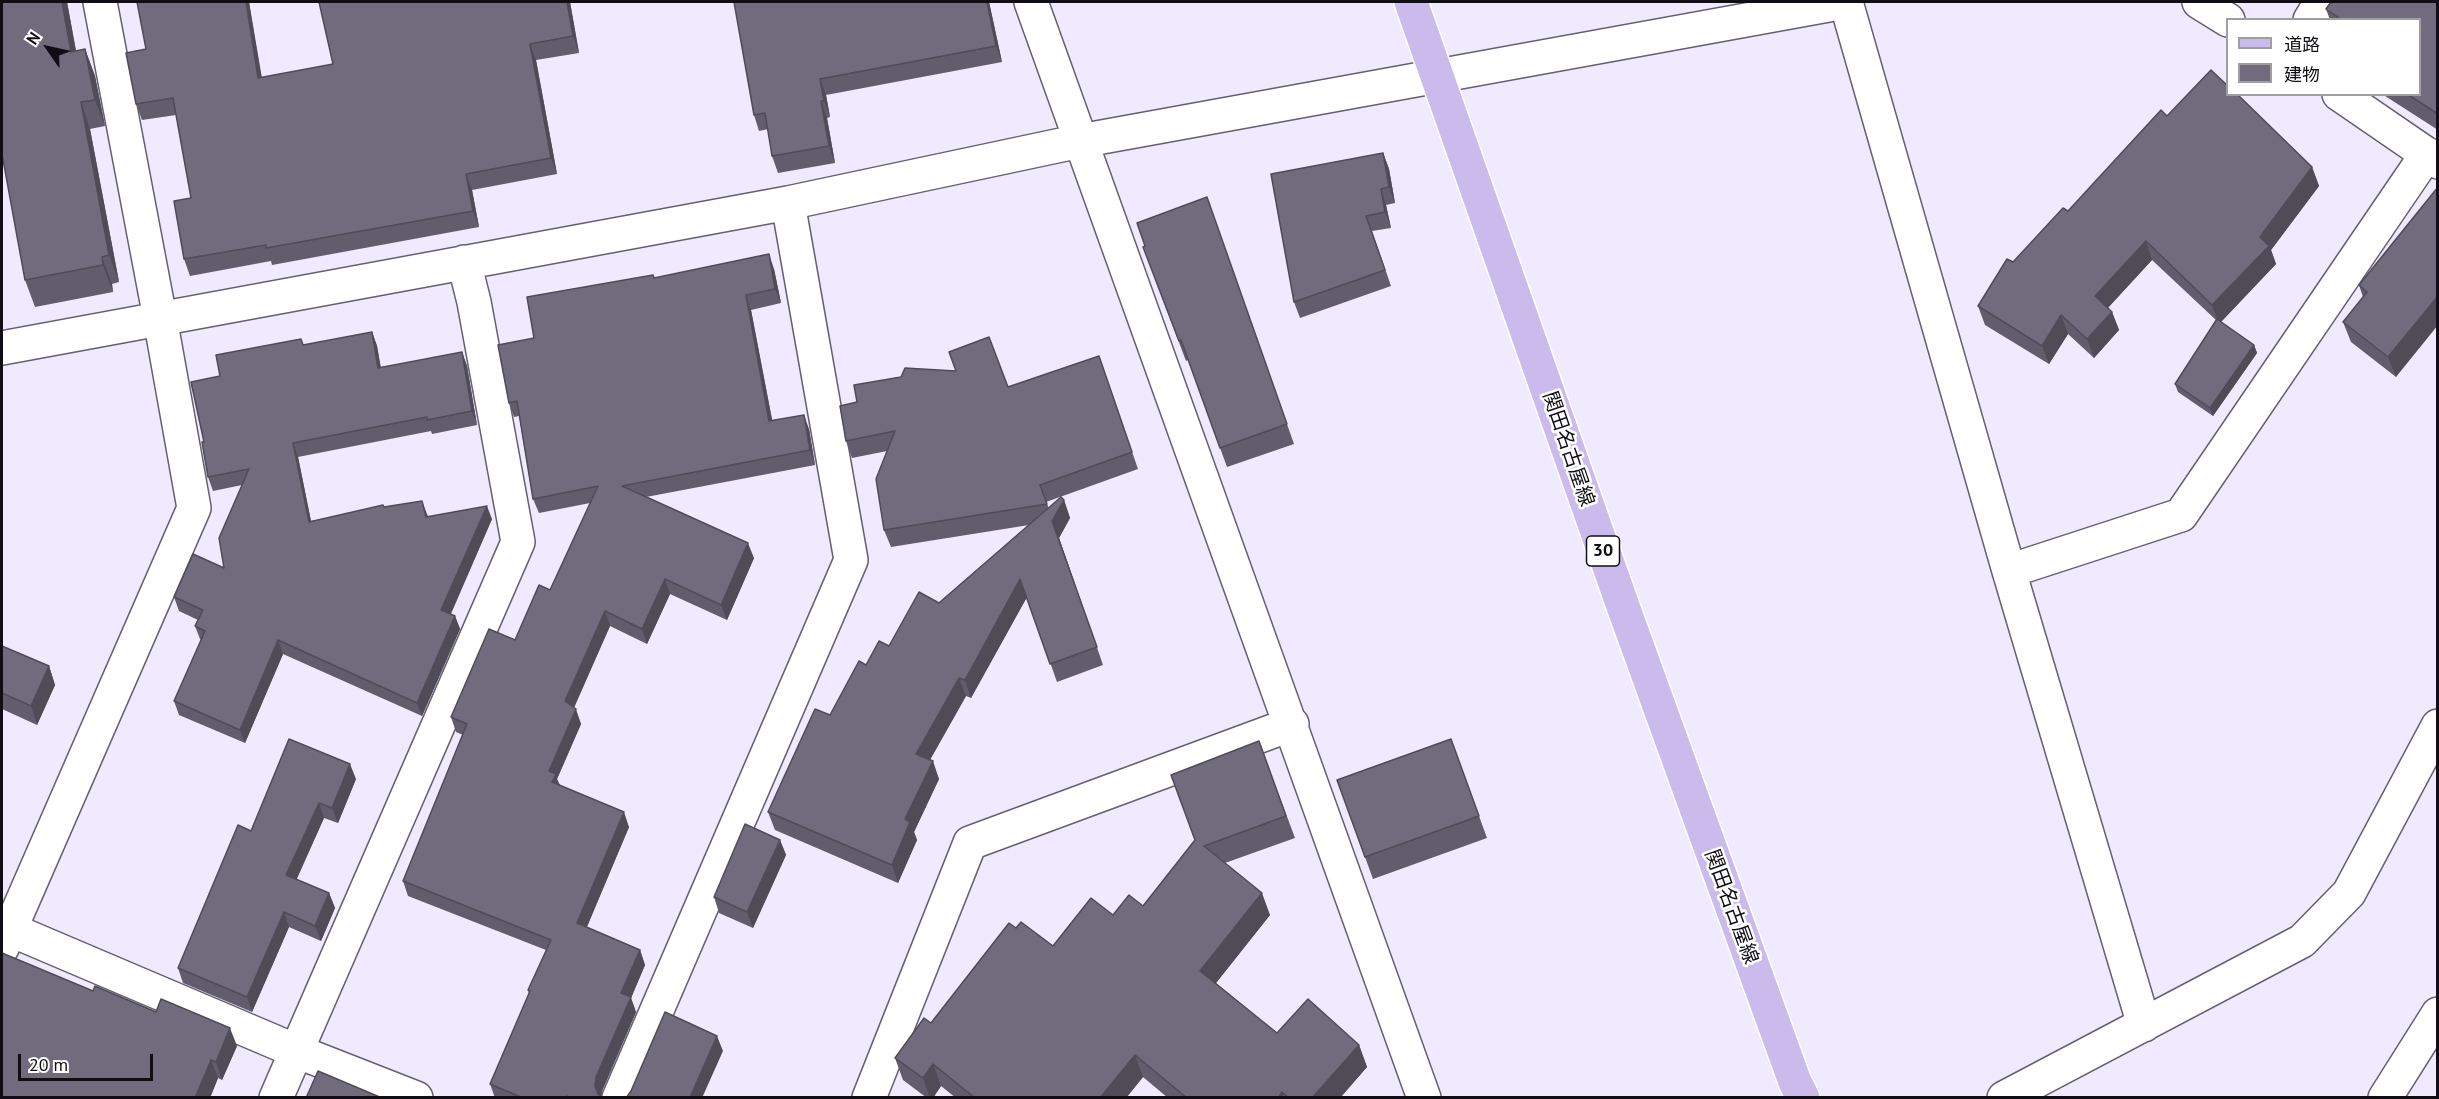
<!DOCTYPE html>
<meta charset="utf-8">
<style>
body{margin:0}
#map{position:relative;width:2439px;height:1099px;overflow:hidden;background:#efeafe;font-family:"PT Sans","Noto Sans JP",sans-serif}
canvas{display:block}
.frame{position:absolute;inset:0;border:3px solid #100e14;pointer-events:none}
.legend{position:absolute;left:2226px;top:18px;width:195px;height:78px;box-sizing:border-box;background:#fff;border:2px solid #9f9fa1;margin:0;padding:8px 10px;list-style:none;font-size:18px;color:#100e14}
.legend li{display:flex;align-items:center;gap:12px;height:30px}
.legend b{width:30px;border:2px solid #9f9fa1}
.north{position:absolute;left:18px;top:18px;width:60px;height:60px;-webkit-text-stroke:4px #fff;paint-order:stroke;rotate:304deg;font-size:16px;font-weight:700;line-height:24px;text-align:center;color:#100e14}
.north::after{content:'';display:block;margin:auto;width:21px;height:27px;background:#100e14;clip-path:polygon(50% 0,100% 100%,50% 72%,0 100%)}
.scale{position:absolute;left:18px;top:1054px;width:135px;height:27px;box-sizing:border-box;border:3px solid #100e14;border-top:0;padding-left:8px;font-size:18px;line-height:21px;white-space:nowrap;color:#100e14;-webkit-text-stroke:4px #fff;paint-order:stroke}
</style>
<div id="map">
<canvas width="2439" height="1099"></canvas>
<div class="frame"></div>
<ul class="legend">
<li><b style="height:8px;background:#cabbec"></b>道路</li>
<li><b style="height:16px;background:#716c7d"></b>建物</li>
</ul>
<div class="north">N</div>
<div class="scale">20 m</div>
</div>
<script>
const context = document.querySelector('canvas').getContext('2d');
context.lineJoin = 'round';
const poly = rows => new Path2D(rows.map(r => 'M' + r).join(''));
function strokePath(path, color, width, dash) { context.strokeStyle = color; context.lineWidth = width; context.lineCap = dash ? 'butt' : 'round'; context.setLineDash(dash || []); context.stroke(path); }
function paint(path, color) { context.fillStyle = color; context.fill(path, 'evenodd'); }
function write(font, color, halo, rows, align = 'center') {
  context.font = font + ' "PT Sans","Noto Sans JP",sans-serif'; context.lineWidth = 5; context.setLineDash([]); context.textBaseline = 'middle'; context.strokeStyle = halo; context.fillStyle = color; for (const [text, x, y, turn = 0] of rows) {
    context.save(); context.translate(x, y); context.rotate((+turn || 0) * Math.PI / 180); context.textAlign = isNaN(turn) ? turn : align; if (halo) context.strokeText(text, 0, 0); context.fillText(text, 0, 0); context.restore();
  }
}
const minor = poly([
 [1031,2,1424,1098],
 [1846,2,2009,571,2144,1025],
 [2199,2,2228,20],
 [2310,20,2321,2],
 [2339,94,2438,162],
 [2,348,788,203,1080,141,1845,2],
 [2009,571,2181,515,2427,154],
 [9,929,296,1051,416,1098],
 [2,948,194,508,160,318,100,2],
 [276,1098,518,542,474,302,464,262],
 [619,1098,851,560,788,203],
 [869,1098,970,843,1292,724],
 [2004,1098,2302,941,2349,893,2438,726],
 [2385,1098,2438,1014]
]);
const major = poly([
 [1411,2,1624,609,1795,1082,1803,1098]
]);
const wall = poly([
 [2,2,67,2,76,51,85,49,95,76,105,126,90,129,119,282,112,284,113,292,35,307,25,280],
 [249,2,262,78,333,64,570,2,579,53,536,60,557,174,472,190,479,227,272,265,271,261,190,276,184,259,191,198,176,115,142,120,136,104,146,49],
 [734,2,989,2,1002,62,826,95,830,117,827,118,835,163,778,173,772,156,768,129,759,131,754,115],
 [2438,2,2438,130,2382,94,2420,94,2420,20,2330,20,2326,9],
 [2167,116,2312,167,2319,186,2271,250,2276,264,2221,322,2254,345,2257,353,2213,416,2178,392,2175,384,2216,320,2152,260,2108,308,2112,312,2119,330,2094,358,2068,334,2049,364,1985,325,1978,306,2013,262,2068,211],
 [1383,153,1389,169,1395,203,1386,205,1391,228,1372,231,1391,286,1300,318,1294,302],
 [2438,187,2396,377,2351,342,2343,322,2363,297,2359,285],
 [1207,197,1294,444,1227,467,1188,360,1186,361,1143,247],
 [774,269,781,303,751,310,772,420,809,429,815,465,646,497,754,558,727,620,670,594,647,644,610,626,574,708,581,724,557,779,560,785,629,827,587,927,640,950,645,965,631,998,636,1012,602,1091,601,1096,603,1098,495,1098,490,1084,529,994,528,990,546,950,408,896,403,881,463,735,456,732,451,717,515,640,550,590,590,503,539,513,533,499,519,416,514,417,509,403,534,338,654,278],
 [372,332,377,346,381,368,462,352,467,366,477,425,432,434,431,431,298,457,311,521,384,507,427,514,428,517,492,519,451,614,455,616,460,629,422,716,283,654,245,743,179,715,174,701,201,640,200,639,195,626,198,620,179,611,174,597,224,568,242,485,213,491,208,477,204,442,220,376,304,345],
 [1099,356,1138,469,1046,502,1048,508,1064,500,1070,518,1059,538,1103,665,1057,682,1027,597,971,698,966,696,930,760,939,779,914,832,917,840,898,883,775,830,768,812,830,715,866,665,1029,525,891,547,884,530,887,451,852,458,846,441,1008,387],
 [2,646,49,666,55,685,37,725,2,709],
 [1451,739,1487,838,1373,879,1337,780],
 [1259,741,1295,838,1225,863,1270,915,1216,983,1277,1033,1359,1045,1367,1067,1340,1098,1168,1098,1143,1077,1126,1098,956,1098,941,1086,933,1098,927,1098,903,1080,895,1058,931,1023,1016,928,1053,946,1113,915,1143,906,1195,840],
 [356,779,338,823,324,818,296,879,329,893,335,908,321,941,289,927,252,1012,183,983,178,968,251,831],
 [780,840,786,855,753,928,719,913,714,897],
 [93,991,237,1046,222,1080,218,1078,210,1098,2,1098]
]);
const shadedWall = poly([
 [62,2,67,2,81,78,71,52],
 [246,2,249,2,264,94,258,78],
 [567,2,570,2,579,53,573,36],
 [987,2,989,2,1002,62,996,46],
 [530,44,536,60,557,174,551,158],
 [85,49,95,76,105,126,95,100],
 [820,79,826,95,830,117,824,101],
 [821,101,827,118,835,163,829,146],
 [81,102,90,129,119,282,109,255],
 [1383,153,1389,169,1395,203,1389,187],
 [2312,167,2319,186,2271,250,2276,264,2219,324,2212,305,2260,237],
 [466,174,472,190,479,227,473,211],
 [1381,189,1386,205,1391,228,1385,212],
 [2146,241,2152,260,2101,315,2095,296],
 [769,254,774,269,781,303,775,289],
 [102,257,112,284,113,292,103,265],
 [746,295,751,310,775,435,769,421],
 [2438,296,2438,325,2396,377,2388,357],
 [2112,312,2119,330,2094,358,2087,339],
 [2061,315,2068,334,2049,364,2042,346],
 [372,332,377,346,383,382,378,368],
 [2254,345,2257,353,2213,416,2210,408],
 [462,352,467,366,477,425,472,411],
 [804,415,809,429,815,465,810,450],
 [293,443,298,457,314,536,309,522],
 [1040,485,1053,520,1064,500,1070,518,1059,538,1103,665,1052,521],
 [422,501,427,514,431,531,426,517],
 [487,506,492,519,446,624,441,610],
 [748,543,754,558,727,620,721,605],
 [665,579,670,594,647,644,642,629],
 [1020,579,1027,597,971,698,965,680],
 [605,611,610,626,570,716,565,701],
 [455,616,460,629,422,716,417,703],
 [278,640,283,654,245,743,240,730],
 [49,666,55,685,37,725,31,706],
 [959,678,966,696,923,772,916,754],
 [576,709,581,724,557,779,561,789,557,796,549,771],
 [933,761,939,779,914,832,917,840,898,883,892,865,905,819],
 [350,764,356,779,338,823,332,808],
 [319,803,324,818,292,890,286,875],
 [624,812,629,827,582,938,577,923],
 [780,840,786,855,753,928,747,912],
 [329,893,335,908,321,941,315,926],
 [1262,893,1270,915,1208,993,1200,971],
 [284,912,289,927,252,1012,247,997],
 [640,950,645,965,631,998,636,1012,602,1091,601,1098,599,1098,595,1086,596,1077,621,993],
 [230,1028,237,1046,222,1080,216,1062],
 [717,1036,723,1051,702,1098,692,1098,691,1095],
 [1359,1045,1367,1067,1340,1098,1312,1098],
 [1135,1055,1143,1077,1126,1098,1100,1098],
 [211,1060,218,1078,210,1098,195,1098],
 [933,1064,941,1086,933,1098,930,1098,923,1078],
 [1282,1092,1284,1098,1278,1098]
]);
const building = poly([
 [2,2,62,2,71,52,85,49,95,100,81,102,109,255,102,257,103,265,25,280,2,154,2,2],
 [137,2,246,2,258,78,333,64,319,2,567,2,573,36,530,44,551,158,466,174,473,211,266,248,266,245,184,259,174,201,191,198,173,98,136,104,126,53,146,49,137,2],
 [734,2,987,2,996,46,820,79,824,101,821,101,829,146,772,156,765,113,754,115,734,2],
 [2331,2,2438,2,2438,114,2407,94,2420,94,2420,20,2342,20,2326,9,2331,2],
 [2211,70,2228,86,2228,94,2237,94,2312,167,2260,237,2269,246,2212,305,2146,241,2095,296,2112,312,2087,339,2061,315,2042,346,1978,306,2007,259,2013,262,2063,208,2068,211,2161,110,2167,116,2211,70],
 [1383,153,1389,187,1381,189,1385,212,1366,216,1385,270,1294,302,1271,174,1383,153],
 [2438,187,2438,296,2388,357,2343,322,2367,292,2359,285,2438,187],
 [1207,197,1287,424,1220,448,1181,340,1179,341,1143,247,1145,246,1137,223,1207,197],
 [769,254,775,289,746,295,769,421,804,415,810,450,622,486,748,543,721,605,665,579,642,629,605,611,565,701,576,709,549,771,556,774,552,782,624,812,577,923,640,950,621,993,631,997,596,1077,595,1086,598,1094,603,1098,570,1098,567,1096,566,1098,523,1098,490,1084,530,991,528,990,551,940,403,881,467,724,451,717,489,629,515,640,539,585,550,590,598,486,533,499,517,401,509,403,498,345,534,338,527,297,653,275,654,278,769,254],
 [2217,319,2254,345,2210,408,2175,384,2217,319],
 [372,332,378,368,462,352,472,411,427,420,427,417,293,443,309,522,383,505,384,507,422,501,426,517,487,506,441,610,455,616,417,703,278,640,240,730,174,701,205,631,195,626,203,610,174,597,193,554,224,568,219,538,249,469,208,477,202,442,204,442,191,382,220,376,216,355,301,339,303,345,372,332],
 [989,337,1008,387,1099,356,1132,452,1040,485,1047,504,884,530,876,479,895,431,846,441,840,406,857,402,854,385,901,377,905,368,956,371,949,352,989,337],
 [1061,497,1064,500,1052,521,1097,647,1050,664,1020,579,965,680,959,678,916,754,933,761,905,819,910,822,892,865,768,812,815,709,830,715,859,661,866,665,879,641,889,646,919,592,939,603,1061,497],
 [2,646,49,666,31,706,2,693,2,646],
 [289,739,350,764,332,808,319,803,286,875,329,893,315,926,284,912,247,997,178,968,238,825,251,831,289,739],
 [1451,739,1479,816,1365,857,1337,780,1451,739],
 [1259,741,1286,816,1204,846,1262,893,1200,971,1277,1033,1308,999,1359,1045,1312,1098,1289,1098,1282,1092,1278,1098,1187,1098,1135,1055,1100,1098,975,1098,933,1064,923,1078,895,1058,924,1018,931,1023,1009,923,1016,928,1021,922,1053,946,1091,898,1113,915,1129,895,1143,906,1195,840,1171,775,1259,741],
 [745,824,780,840,747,912,714,897,745,824],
 [2,953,93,991,95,986,156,1012,161,999,230,1028,216,1062,211,1060,195,1098,2,1098,2,953],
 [665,1012,717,1036,691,1095,697,1098,626,1098,631,1091,665,1012],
 [318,1071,382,1098,306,1098,318,1071]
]);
const shields = [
 [1603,551,33]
];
const shieldNames = [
 ["30",1603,551]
];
const streetNames = [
 ["関田名古屋線",1568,449,71],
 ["関田名古屋線",1731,907,70]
];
strokePath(minor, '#656071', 36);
strokePath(major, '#fff', 36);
strokePath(minor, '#fff', 33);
strokePath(major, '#cabbec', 33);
paint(wall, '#615d6c');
paint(shadedWall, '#4f4c58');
paint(building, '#716c7d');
strokePath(building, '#4f4c58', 1.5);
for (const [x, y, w] of shields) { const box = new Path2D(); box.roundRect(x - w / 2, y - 15, w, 30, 4.5); context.fillStyle = '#fff'; context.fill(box); strokePath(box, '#100e14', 1.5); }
write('bold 18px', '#100e14', null, shieldNames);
write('20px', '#100e14', '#fff', streetNames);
</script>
